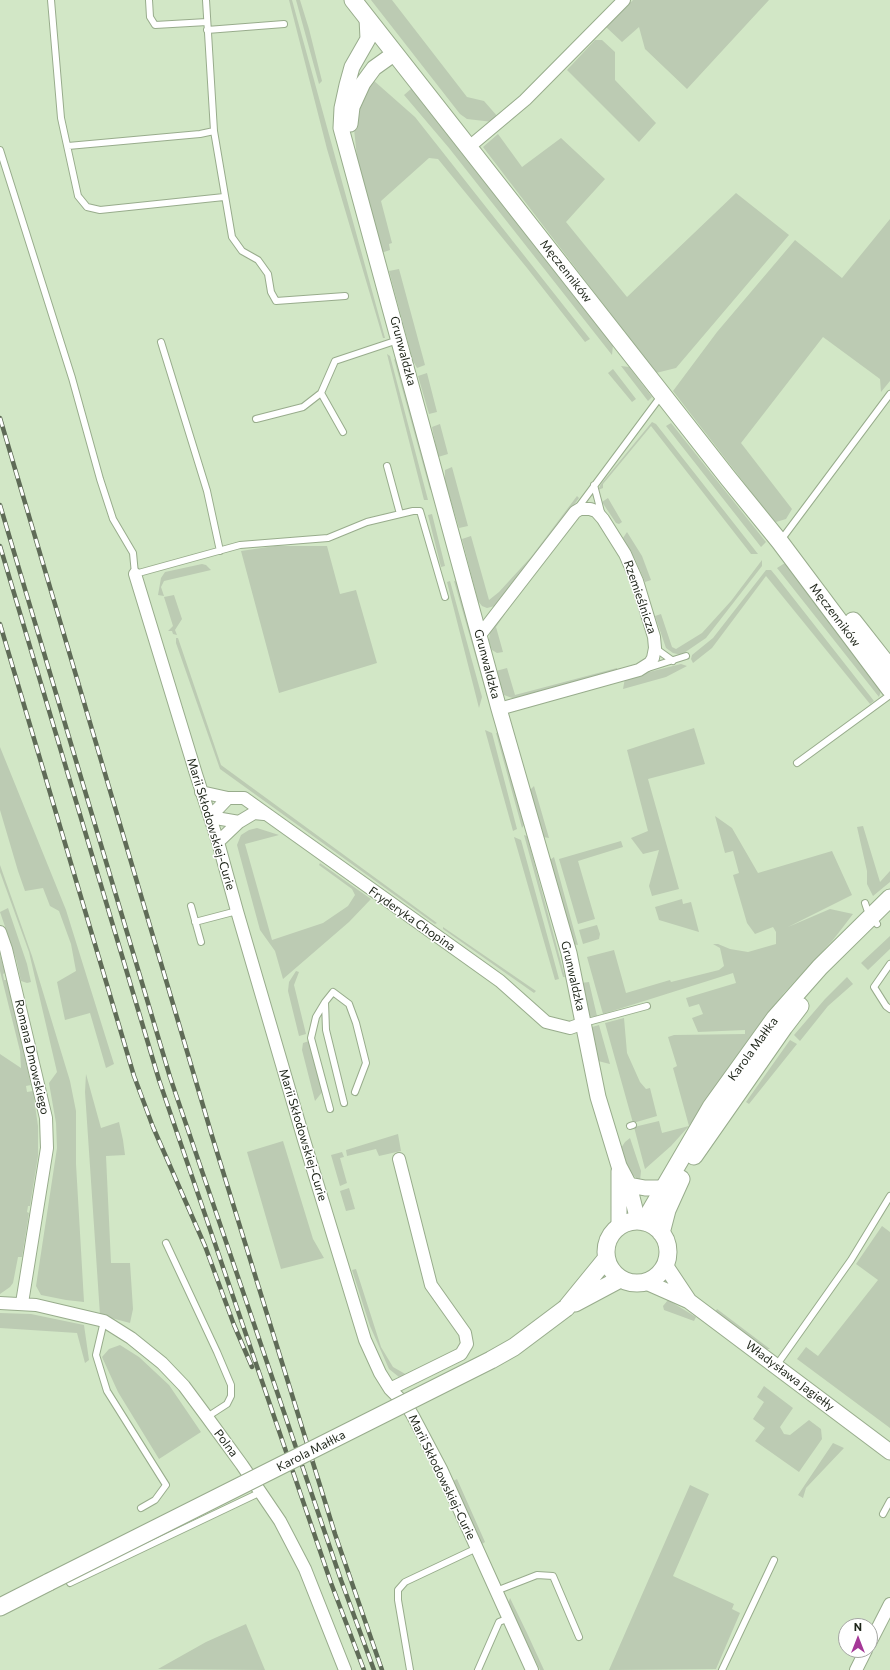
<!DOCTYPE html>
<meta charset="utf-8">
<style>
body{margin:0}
#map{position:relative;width:890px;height:1670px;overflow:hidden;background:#d2e7c6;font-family:Commissioner,sans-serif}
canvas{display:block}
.north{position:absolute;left:838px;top:1618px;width:40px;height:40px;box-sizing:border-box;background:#fff;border:1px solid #a5a7a3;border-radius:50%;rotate:0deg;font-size:11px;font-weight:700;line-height:16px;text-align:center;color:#1d2418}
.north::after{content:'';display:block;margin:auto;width:14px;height:18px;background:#a53897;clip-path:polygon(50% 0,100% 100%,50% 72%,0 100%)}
</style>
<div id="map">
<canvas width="890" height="1670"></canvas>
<div class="north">N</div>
</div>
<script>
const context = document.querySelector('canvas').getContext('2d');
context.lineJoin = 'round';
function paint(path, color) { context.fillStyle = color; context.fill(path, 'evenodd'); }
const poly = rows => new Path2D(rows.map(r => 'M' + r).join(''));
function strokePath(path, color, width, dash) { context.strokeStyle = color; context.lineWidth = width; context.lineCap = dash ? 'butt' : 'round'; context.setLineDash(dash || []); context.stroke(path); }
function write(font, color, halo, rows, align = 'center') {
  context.font = font + ' Commissioner,sans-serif'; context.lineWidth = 3; context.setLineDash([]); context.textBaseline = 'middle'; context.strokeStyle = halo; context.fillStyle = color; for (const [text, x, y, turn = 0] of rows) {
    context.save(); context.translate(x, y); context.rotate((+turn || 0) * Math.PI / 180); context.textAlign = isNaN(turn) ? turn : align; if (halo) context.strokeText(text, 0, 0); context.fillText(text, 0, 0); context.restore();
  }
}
const green = poly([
 [289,0,292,0,385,338,383,338,327,149],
 [296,0,300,0,309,29,322,81,319,84],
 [371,0,392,0,467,97,484,101,498,117,493,122,467,119,460,114],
 [633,0,769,0,687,89,645,49,639,27,622,42,606,27],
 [595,40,602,40,615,52,615,80,656,123,639,142,567,70],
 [373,80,415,117,590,339,585,342,527,268,438,159,429,158,381,201,392,243,389,244,390,250,381,253,357,157,354,129,356,112],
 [412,88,613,345,612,355,449,148,404,95],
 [498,134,522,167,561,138,605,179,566,222,627,297,736,193,789,235,676,368,656,373,483,147],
 [890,219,890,381,881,392,880,379,823,337,741,443,792,509,786,519,776,522,755,497,673,391,717,332,795,240,842,278],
 [399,269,425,365,417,368,413,361,389,271],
 [387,354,390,356,428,500,424,500],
 [394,359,398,361,433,489,430,490],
 [621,366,629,367,652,397,648,401],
 [613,369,636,399,632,402,608,373],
 [427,373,437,412,429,414,418,376],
 [652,422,656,424,758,554,751,554,651,426,603,484,603,488,598,490,601,484],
 [671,423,766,542,761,547,666,426],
 [440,424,448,454,438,457,432,427],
 [452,467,468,526,459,528,445,481,445,470],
 [577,496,579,498,512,588,495,606,487,608,482,606,478,601,462,539,471,536,489,600,499,592,531,557],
 [608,498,622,522,619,524,616,523,602,502],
 [432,514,445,566,441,567,428,515],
 [627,532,642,556,651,580,645,582,635,559,623,538],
 [275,546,327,546,340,594,356,590,377,663,279,693,241,551],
 [762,560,762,566,706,638,681,655,673,653,666,648,655,616,661,614,672,647,676,649,702,633,731,601],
 [785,563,848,643,881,691,879,697,777,568],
 [202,564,206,565,211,570,164,581,161,587,164,596,158,595,161,578,165,572],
 [766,570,771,570,776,576,874,701,870,704,766,576,712,648,693,663,691,659,692,655,713,638],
 [450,581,482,697,479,708,447,582],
 [454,581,458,582,488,695,488,700],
 [174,595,182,619,175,630,177,635,173,634,172,631,168,631,173,626,164,597],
 [505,614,496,627,503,652,497,653,492,650,489,641,490,632,499,615],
 [176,638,178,638,221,765,437,923,435,924,220,769,176,643],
 [681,664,687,666,666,677,623,689,625,678],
 [507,668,515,695,617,668,617,670,515,699,504,695,496,671],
 [694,728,705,764,648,779,679,889,652,896,649,886,659,850,643,854,631,838,648,831,627,750],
 [485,730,492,733,517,829,513,831],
 [501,732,524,825,522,828,496,733],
 [0,747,66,910,114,1064,106,1068,90,1013,65,1020,57,982,76,971,71,944,59,911,50,906,43,888,25,891,18,871,0,810],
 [534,786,549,838,543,837,530,790],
 [715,816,732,828,758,873,832,851,852,895,788,927,830,909,853,914,833,940,784,993,755,1030,689,1126,671,1146,645,1169,634,1127,659,1121,662,1133,689,1126,673,1068,677,1066,668,1037,674,1035,745,1034,745,1030,698,1032,692,1018,703,1014,699,1004,689,1007,686,998,736,983,733,973,603,1014,587,957,614,950,626,993,670,980,671,982,719,970,724,966,720,948,713,944,718,944,730,949,748,952,776,944,776,932,773,927,755,934,747,923,733,875,739,873,733,851,725,853],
 [863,826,880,882,890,871,890,882,873,896,867,884,867,871,857,827],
 [257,828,279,835,245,844,272,940,323,923,348,906,355,895,352,889,319,865,320,863,371,899,349,922,283,979,275,951,260,930,237,845,241,835,249,830],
 [524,835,527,836,565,977,563,977],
 [514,837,521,840,552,953,559,979,555,980],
 [621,841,623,847,578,861,595,919,578,924,559,859],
 [554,857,578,945,572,944,550,860],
 [0,865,32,956,70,1081,76,1111,76,1164,84,1302,66,1300,41,1295,36,1286,57,1148,56,1123,49,1083,57,1072,29,952,0,872],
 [682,899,683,904,691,902,699,932,659,920,655,907],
 [8,908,27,964,31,982,27,983,21,981,16,959,0,912],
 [597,925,600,934,599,939,583,944,579,930],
 [443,927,536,991,534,993,443,929],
 [890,936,890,949,868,970,861,963],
 [0,954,5,973,3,974,4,980,7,980,31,1085,26,1086,27,1092,33,1091,38,1126,38,1156,30,1206,28,1206,27,1212,29,1213,22,1257,18,1257,13,1283,10,1287,0,1294,0,1054,21,1068,20,1051,0,971],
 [296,971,299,972,294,985,306,1034,299,1036,288,991,289,982],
 [847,977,853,984,828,1006,800,1041,794,1035,825,999],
 [589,982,597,1016,590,1017,581,983],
 [624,1018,627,1053,640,1082,646,1089,650,1088,657,1116,633,1123,605,1023],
 [599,1025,610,1064,598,1061,592,1027],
 [790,1040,797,1044,749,1104,746,1102],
 [309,1041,323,1091,315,1101,302,1050,303,1043],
 [86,1074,101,1128,119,1122,123,1140,125,1155,106,1156,111,1263,130,1263,133,1309,130,1323,100,1315,85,1092],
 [398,1134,401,1151,379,1156,376,1149,347,1156,346,1150],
 [630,1138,641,1171,640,1181,629,1172,621,1148,625,1142],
 [283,1141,313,1239,324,1258,281,1269,247,1152],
 [342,1152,344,1157,340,1158,347,1183,340,1186,331,1155],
 [349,1188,355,1209,346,1211,340,1191],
 [882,1226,890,1232,890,1428,797,1359,806,1347,818,1356,878,1280,856,1264],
 [356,1269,381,1347,393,1367,407,1375,399,1377,389,1369,370,1326,352,1270],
 [668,1300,696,1317,694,1321,664,1310,663,1306],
 [717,1309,770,1349,764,1349,715,1312],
 [0,1313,31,1314,84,1325,89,1360,85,1363,77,1333,0,1328],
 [120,1345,139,1357,169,1385,201,1432,159,1459,118,1392,102,1357,109,1349],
 [764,1386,793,1408,780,1427,784,1434,790,1435,809,1420,821,1429,822,1439,799,1472,755,1441,765,1428,753,1419,764,1402,757,1397],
 [833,1443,844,1448,806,1488,803,1498,798,1495],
 [457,1479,485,1542,482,1544,453,1481],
 [690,1485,709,1494,673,1576,734,1604,732,1609,740,1613,716,1669,609,1670],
 [510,1598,527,1633,544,1670,540,1670,508,1604],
 [246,1624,265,1670,158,1669,206,1642]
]);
const service = poly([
 [51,0,61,118,78,196,87,207,100,210,224,197],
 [149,0,150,17,155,25,207,22],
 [206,0,214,131,232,237,242,251,258,260,268,274,271,292,276,301,345,296],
 [207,30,284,24],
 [68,146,200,134,214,131],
 [0,150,72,378,100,479,113,519,133,553,135,574,240,545,328,538,367,522,413,511,420,511,445,597],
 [161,342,207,491,220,551],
 [321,393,343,432],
 [256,419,303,407,321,393,335,361,398,340],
 [387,466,400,514],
 [594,485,601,512],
 [577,509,661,396],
 [781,540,890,394],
 [655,648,673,661],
 [648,668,686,656],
 [797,763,890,695],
 [865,903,867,909,877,924],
 [191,906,201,942],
 [195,922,237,911],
 [890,964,874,987,886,1006,890,1009],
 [325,1002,316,1017,311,1038,330,1109],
 [584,1023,647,1006],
 [344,1103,326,1030,325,1002,333,992,349,1004,356,1023,366,1063,355,1092],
 [630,1126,633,1125],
 [166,1243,217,1352,231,1385,231,1396,227,1404,207,1417],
 [104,1321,96,1355,107,1391,166,1485,155,1500,141,1508],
 [776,1366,851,1260,890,1196],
 [883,1514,890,1501],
 [70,1583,261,1492],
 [496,1591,537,1575,553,1576,579,1637],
 [410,1670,398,1600,398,1590,405,1582,477,1548],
 [478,1670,499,1622,509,1618],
 [722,1670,774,1560]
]);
const minor = poly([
 [469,147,525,100,624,0],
 [135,574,196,774,218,842,237,911,304,1140,365,1340,380,1373,390,1389,407,1406,413,1416,441,1469,532,1670],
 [480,635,575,512,580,509,590,509,596,511,603,519,625,554,637,581,654,637,655,648,653,658,650,663,639,670,499,709],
 [201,792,228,798,244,798,500,981,546,1022,570,1028,584,1023],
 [210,817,239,822],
 [210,817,228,798],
 [218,842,239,822,254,813,264,814],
 [0,932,6,949,46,1118,47,1148,22,1303],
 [0,1303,36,1305,104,1321,131,1338,162,1363,184,1386,207,1417,242,1465,280,1521,305,1569,345,1670],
 [390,1389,461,1354,467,1344,465,1333,431,1285,399,1159],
 [870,1643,890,1604],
 [856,1670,866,1650]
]);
const tertiary = poly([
 [367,18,368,39,352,67,347,85,342,108,341,128,499,709,569,953,598,1097,619,1166,629,1185,638,1221],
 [350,124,352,107,363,83,374,68,395,53],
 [629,1185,645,1188,663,1188],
 [619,1226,619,1171],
 [665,1265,689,1301],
 [646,1282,689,1301,705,1313,890,1452]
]);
const secondary = poly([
 [353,0,728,478,780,542,890,689],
 [853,621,890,668],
 [694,1156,784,1027,800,1006],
 '606 1252a31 31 0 1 1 62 0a31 31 0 1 1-62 0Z',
 [644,1222,711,1107,775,1018,820,967,890,898],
 [661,1233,667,1210,681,1179],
 [575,1303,620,1279],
 [566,1308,606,1259],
 [0,1607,49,1582]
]);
const rail = poly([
 [0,418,212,1136,335,1534,382,1670],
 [0,505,170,1077,341,1580,374,1670],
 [0,546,159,1080,331,1583,364,1670],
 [0,624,134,1076,153,1127,205,1246,234,1325,252,1367]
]);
const secondaryBridge = poly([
 [49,1582,491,1360,514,1347,566,1308]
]);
const streetNames = [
 ["Męczenników",566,271,52],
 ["Grunwaldzka",403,351,75],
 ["Rzemieślnicza",640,597,71],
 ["Męczenników",835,615,53],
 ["Grunwaldzka",487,664,75],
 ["Marii Skłodowskiej-Curie",211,824,73],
 ["Fryderyka Chopina",412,919,35],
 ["Grunwaldzka",573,976,77],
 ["Karola Małłka",753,1049,-54],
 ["Romana Dmowskiego",32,1057,77],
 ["Marii Skłodowskiej-Curie",303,1135,73],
 ["Władysława Jagiełły",790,1376,37],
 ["Polna",226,1443,53],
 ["Karola Małłka",311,1451,-27],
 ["Marii Skłodowskiej-Curie",442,1477,64]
];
paint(green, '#bccbb3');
strokePath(service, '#98ac8c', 8);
strokePath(minor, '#98ac8c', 14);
strokePath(tertiary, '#98ac8c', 17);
strokePath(secondary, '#98ac8c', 19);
strokePath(service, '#fff', 6);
strokePath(minor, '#fff', 12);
strokePath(tertiary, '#fff', 15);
strokePath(secondary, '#fff', 17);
strokePath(rail, '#5f6b57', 4.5);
strokePath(rail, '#fff', 3, [9]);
strokePath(secondaryBridge, '#98ac8c', 19, []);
strokePath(secondaryBridge, '#fff', 17);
write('12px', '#1d2418', '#fff', streetNames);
</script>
